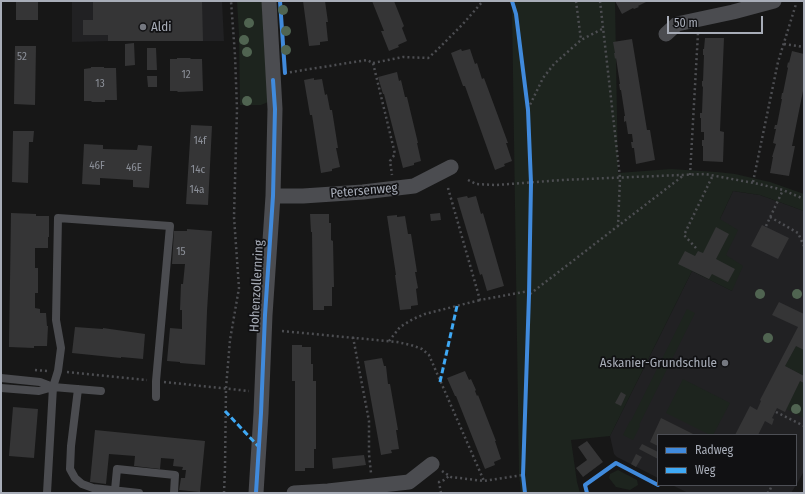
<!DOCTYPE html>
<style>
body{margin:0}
#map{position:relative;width:805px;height:494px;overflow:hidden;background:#171717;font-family:"Fira Sans Condensed",sans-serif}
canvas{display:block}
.frame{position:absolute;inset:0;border:2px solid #a8adb8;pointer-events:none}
.legend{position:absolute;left:657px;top:434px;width:140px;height:52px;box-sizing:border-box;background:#111113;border:1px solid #4d4f55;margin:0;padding:5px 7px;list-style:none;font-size:12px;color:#a8adb8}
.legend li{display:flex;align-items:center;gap:8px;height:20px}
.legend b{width:20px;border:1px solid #4d4f55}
.scale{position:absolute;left:667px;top:16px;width:96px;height:18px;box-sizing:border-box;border:2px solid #a8adb8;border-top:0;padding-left:5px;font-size:12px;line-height:14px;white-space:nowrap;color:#a8adb8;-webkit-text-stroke:3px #111113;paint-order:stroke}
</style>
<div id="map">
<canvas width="805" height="494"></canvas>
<div class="frame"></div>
<ul class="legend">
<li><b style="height:5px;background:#408adc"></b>Radweg</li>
<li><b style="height:5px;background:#3fa9f5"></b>Weg</li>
</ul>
<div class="scale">50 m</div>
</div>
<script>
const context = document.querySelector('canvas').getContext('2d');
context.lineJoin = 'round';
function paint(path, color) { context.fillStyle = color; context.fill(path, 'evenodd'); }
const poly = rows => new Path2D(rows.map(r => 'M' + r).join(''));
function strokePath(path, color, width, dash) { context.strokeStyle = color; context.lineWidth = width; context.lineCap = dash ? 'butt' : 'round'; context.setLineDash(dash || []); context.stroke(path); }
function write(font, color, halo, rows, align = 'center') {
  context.font = font + ' "Fira Sans Condensed",sans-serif'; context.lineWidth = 3.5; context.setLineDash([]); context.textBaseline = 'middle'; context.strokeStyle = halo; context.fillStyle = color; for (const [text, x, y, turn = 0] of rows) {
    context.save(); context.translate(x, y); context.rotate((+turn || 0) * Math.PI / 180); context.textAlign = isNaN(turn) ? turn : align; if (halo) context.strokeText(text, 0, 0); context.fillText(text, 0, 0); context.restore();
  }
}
const built = poly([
 [72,1,222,1,224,41,108,41,72,42],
 [733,191,760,195,804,211,804,471,798,482,791,493,688,493,672,485,796,485,796,435,658,435,658,478,617,457,614,454,610,436,692,271,732,291,720,219]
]);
const green = poly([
 [237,1,262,1,268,102,261,105,240,105,239,34],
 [510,1,615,1,618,173,671,169,717,172,735,174,770,182,804,194,804,211,760,195,733,191,720,219,738,230,726,255,743,266,732,291,692,271,610,436,571,440,577,482,580,493,521,493,519,473,512,7],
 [687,309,695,313,639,425,640,426,633,440,623,435,630,421,631,421],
 [796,346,804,350,804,376,785,366],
 [683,379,730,403,713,435,710,435,666,413],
 [800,381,804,383,804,418,786,409],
 [618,470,637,480,638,485,630,490,616,487,609,478,610,474]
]);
const building = poly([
 [16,1,38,1,38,20,16,20],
 [93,1,202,1,203,41,108,41,108,35,83,35,83,20,93,20],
 [303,1,325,1,328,22,326,22,328,41,320,42,320,45,309,46],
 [372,1,394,1,404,26,402,28,407,41,398,45,399,47,389,51,381,31,384,31],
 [615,1,648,1,638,6,639,7,634,9,633,8,622,14],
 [705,38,724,38,720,131,724,132,723,162,703,161,703,146,702,146,702,140,704,140,704,132,701,132,701,118,700,118,700,113,702,113,703,86,702,87,702,81,703,81,704,55,703,55,703,49,704,49],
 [632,39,647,130,650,130,655,160,636,164,634,148,632,148,631,142,633,142,632,134,628,134,626,121,624,122,624,116,625,116,621,90,620,90,619,84,620,84,616,58,615,59,614,53,615,53,613,42],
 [134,43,135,65,125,66,125,44],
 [15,46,36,46,35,105,14,104],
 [147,48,156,48,157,70,147,70],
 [461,49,462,51,470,49,475,64,477,63,482,79,484,78,508,143,506,143,512,161,504,164,505,166,495,170,465,86,463,86,451,53],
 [792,51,804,54,804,86,792,146,795,146,789,176,770,173,773,157,772,157,776,144,773,143,776,129,774,129,775,125,777,125,782,99,781,99,782,93,783,93,788,68,787,67,788,62,789,63],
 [177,58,191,58,190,59,202,59,203,91,178,92,177,91,170,91,170,59,177,59],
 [91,67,104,67,104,68,116,68,117,100,105,100,105,102,92,102,91,101,84,101,84,69,91,68],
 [397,72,399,81,401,80,405,97,407,97,418,143,417,143,421,161,414,163,414,165,403,168,384,94,383,94,378,77],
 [147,76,157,76,157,87,148,87],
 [314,78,314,80,322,79,325,95,327,94,330,110,332,110,338,148,336,148,340,167,332,169,332,171,321,173,312,115,310,115,304,80],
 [191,125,212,126,208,205,186,204],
 [13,131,34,131,33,142,29,142,28,183,12,182],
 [84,144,103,145,103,149,137,150,138,145,152,146,149,188,133,187,133,180,100,178,100,185,82,184],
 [467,196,468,198,476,196,481,214,483,213,504,286,487,291,482,274,480,275,457,198],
 [11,213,36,214,36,216,49,216,49,237,48,237,48,248,35,248,35,268,38,268,38,293,35,293,35,308,40,309,40,313,46,313,47,326,48,326,47,346,34,346,34,348,9,347],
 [440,213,441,220,431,221,430,214],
 [310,214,329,214,329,223,331,223,331,240,333,241,334,287,332,287,332,306,324,306,324,310,313,310,312,232,311,232],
 [397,215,397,217,405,216,408,234,411,234,417,272,415,272,418,288,416,289,418,305,411,306,411,309,400,310,395,275,396,275,387,216],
 [762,225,789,238,778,259,751,246],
 [716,227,729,234,716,259,735,269,728,282,712,274,709,279,678,264,685,251,695,256,698,251,703,253],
 [187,229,212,231,207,311,205,365,180,363,180,362,167,361,170,328,182,329,182,310,180,310,181,284,183,284,185,264,172,264,174,231,187,231],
 [779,302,804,314,804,350,796,346,785,366,804,376,804,383,800,381,785,412,777,408,772,418,774,419,772,425,765,421,758,435,735,435,750,406,757,410,761,401,760,400,798,327,772,315],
 [75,327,103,329,103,328,145,334,143,359,121,357,121,358,72,353],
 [292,345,302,345,302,347,311,347,311,364,313,364,313,381,316,381,316,449,314,449,314,468,305,468,305,471,295,471,295,381,292,381],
 [382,358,384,366,386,366,388,384,390,384,398,430,396,430,399,449,391,450,392,453,381,455,364,361],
 [465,371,469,380,471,379,476,390,475,391,477,396,478,395,496,441,495,441,501,459,494,462,495,465,485,469,456,396,455,396,447,378],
 [621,392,626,395,621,406,615,403],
 [13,407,38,409,34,458,9,456],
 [661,418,695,435,658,435,658,446,650,442],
 [95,430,205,441,200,492,179,490,181,478,185,478,186,470,182,470,183,467,173,466,174,459,161,458,160,469,134,466,135,456,109,454,106,484,90,482],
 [587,441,603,462,583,477,576,468,587,460,578,447],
 [642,444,658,452,658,459,639,449],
 [636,454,642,457,636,467,631,464],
 [364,455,366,465,333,469,332,458]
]);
const path = poly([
 [512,1,516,14,528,110,531,183,529,295,523,475,525,493],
 [576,1,581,40],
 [600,1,620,178,618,226],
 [784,44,804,47],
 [373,63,403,57,428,58,435,52,462,25,483,1],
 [285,73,367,60,373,63,395,154,390,161,392,175],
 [528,109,543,78,554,64,581,40,604,28],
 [690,175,698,33],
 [468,180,476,184,496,185,562,180,705,174,759,184,783,190,804,199],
 [753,182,778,62,796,4],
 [448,188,480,300,529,291],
 [770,217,798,233,804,246],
 [766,226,783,190],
 [696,248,684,235,713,175],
 [530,294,684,175],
 [282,331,397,342,411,345,422,349,429,355,484,481],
 [353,337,369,421,369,454,371,473],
 [389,341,400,327,413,319,425,314,480,300],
 [35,370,48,371],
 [67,372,147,380],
 [164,382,249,391],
 [776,412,804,426],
 [442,471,451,477,484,481,523,475],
 [224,493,225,468,226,388,230,340,239,288,234,217,237,109,235,55,231,1],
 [441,493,439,482,444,480,449,476],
 [767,493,769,492,772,485]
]);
const lane = poly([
 [1,378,40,382,53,387,101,391],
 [1,388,39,391,53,387],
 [78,389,71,446,70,469,75,478,82,484,93,488,139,493],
 [115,490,117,469,175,475,174,493],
 [47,493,53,387,58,371,61,348,56,320,58,218,170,226,156,381,156,397]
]);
const street = poly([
 [666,34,677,24,733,12,774,1],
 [273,196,303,196,363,192,414,186,451,167],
 [256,493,261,413,265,315,273,196,275,109,269,1],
 [294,493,328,491,409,482,432,464]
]);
const quiet = poly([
 [440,382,457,306],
 [225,411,259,447]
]);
const cycleway = poly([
 [280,1,285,73],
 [512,1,516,14,528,110,531,183,529,295,523,475,525,493],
 [256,493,261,413,265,315,273,196,275,109,273,80],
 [587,493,585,485,616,463,658,485]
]);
const trees = [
 [283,10],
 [249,23],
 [286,31],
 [244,40],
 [286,50],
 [247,52],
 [247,101],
 [760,294],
 [797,294],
 [768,338],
 [796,409]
];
const markers = [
 [143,27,4,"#757880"],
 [725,363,4,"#757880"]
];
const numberNames = [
 ["52",22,57],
 ["12",186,75],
 ["13",100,84],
 ["14f",200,141],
 ["46F",97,166],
 ["46E",134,168],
 ["14c",198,170],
 ["14a",197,190],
 ["15",181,252]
];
const poiNames = [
 ["Aldi",151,27],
 ["Askanier-Grundschule",717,363,"right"]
];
const streetNames = [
 ["Petersenweg",364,191,-5],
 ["Hohenzollernring",257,286,-87]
];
paint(built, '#212123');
paint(green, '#1d241e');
paint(building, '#353536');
strokePath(path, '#4d4e52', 2.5, [2, 3]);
strokePath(lane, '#4b4c50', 8);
strokePath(street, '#4b4c50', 15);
strokePath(quiet, '#3fa9f5', 3, [6, 3]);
strokePath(cycleway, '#408adc', 4);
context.fillStyle = '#506451';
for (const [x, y] of trees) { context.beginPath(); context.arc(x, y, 5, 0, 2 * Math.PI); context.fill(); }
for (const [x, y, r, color] of markers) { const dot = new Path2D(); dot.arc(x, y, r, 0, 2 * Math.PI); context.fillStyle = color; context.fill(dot); strokePath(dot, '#111113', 1.5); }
write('11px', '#8b8f98', null, numberNames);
write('13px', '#a8adb8', '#111113', poiNames, 'left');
write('13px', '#a8adb8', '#111113', streetNames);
</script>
